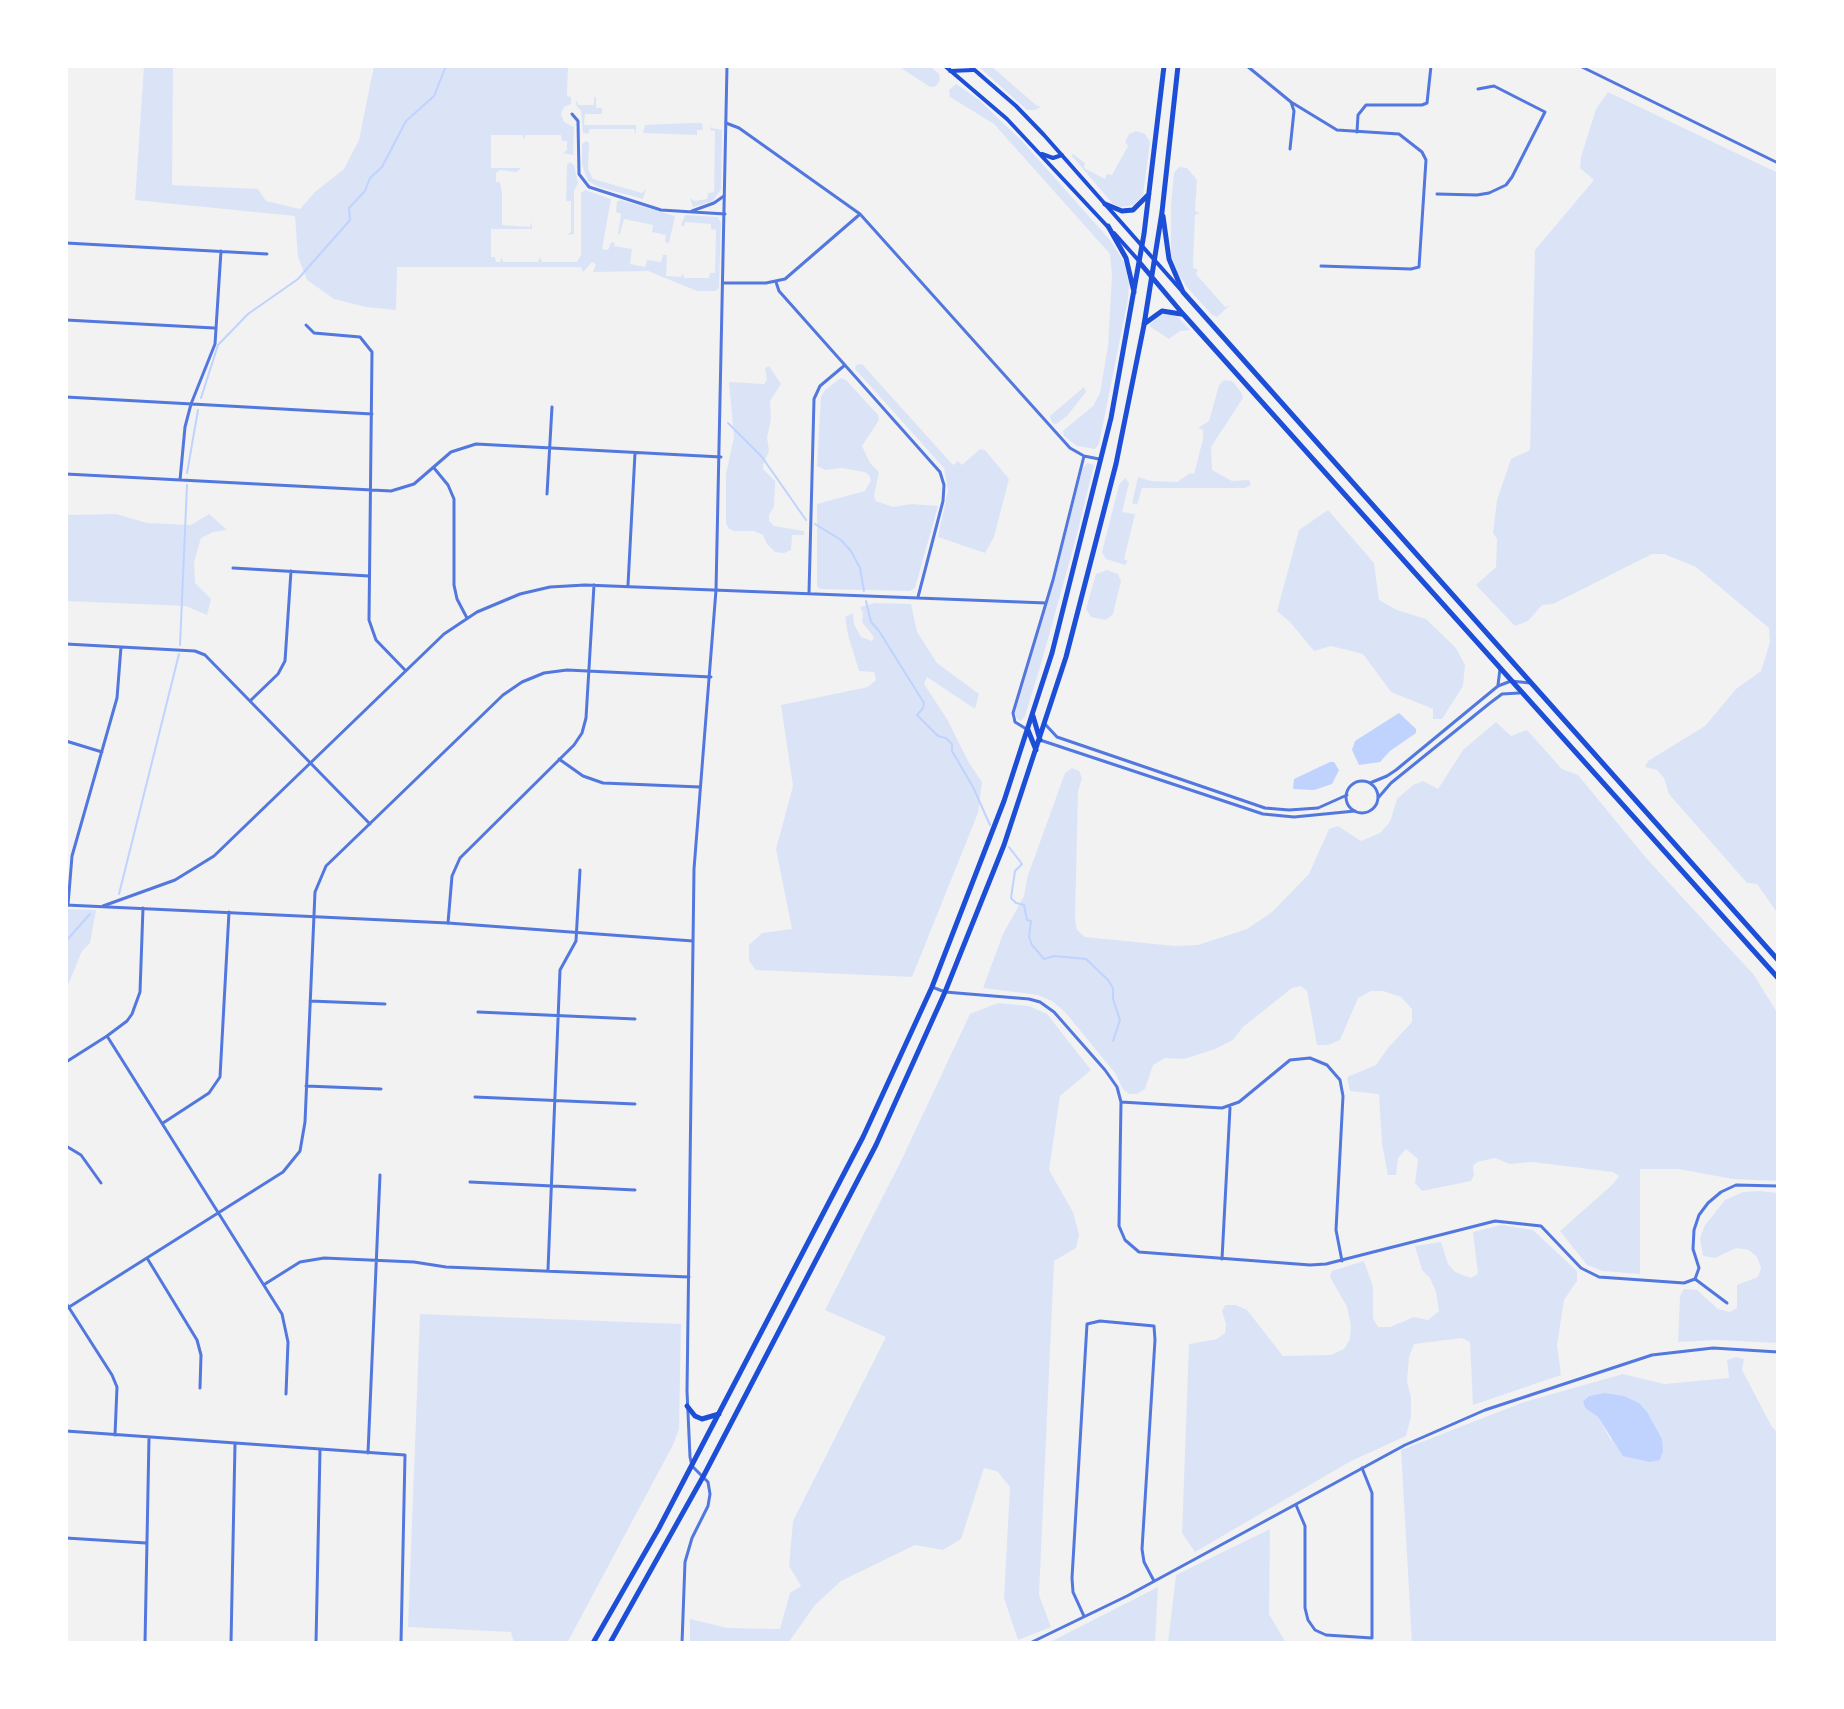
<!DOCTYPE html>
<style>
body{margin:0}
#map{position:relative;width:1844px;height:1709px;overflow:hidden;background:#f2f2f2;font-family:"Source Sans 3",sans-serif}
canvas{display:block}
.frame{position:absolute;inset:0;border:68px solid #fff;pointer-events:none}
</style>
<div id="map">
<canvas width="1844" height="1709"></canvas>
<div class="frame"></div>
</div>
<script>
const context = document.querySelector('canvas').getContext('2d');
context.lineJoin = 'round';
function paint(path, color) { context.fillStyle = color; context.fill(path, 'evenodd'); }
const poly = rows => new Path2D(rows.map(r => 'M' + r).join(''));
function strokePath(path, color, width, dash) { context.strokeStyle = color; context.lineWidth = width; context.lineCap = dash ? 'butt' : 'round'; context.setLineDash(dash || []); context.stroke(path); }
const green = poly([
 [144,66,173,66,172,185,258,189,266,201,300,209,315,192,344,169,359,140,374,66,568,66,567,96,571,97,571,104,564,107,561,114,564,122,574,127,573,155,563,153,567,150,567,141,562,141,561,135,525,135,524,140,522,135,491,135,491,168,521,168,517,172,500,170,496,173,496,182,500,182,502,193,502,225,530,227,532,222,532,229,491,229,491,257,495,257,496,262,500,262,502,257,503,262,538,262,540,257,542,262,577,262,581,255,581,193,585,190,611,199,602,249,608,250,611,242,615,243,614,246,632,249,630,264,645,267,647,260,661,262,663,255,667,255,666,276,681,277,683,273,684,278,709,278,710,273,715,273,716,230,711,229,711,224,685,222,684,227,681,225,685,215,718,217,721,223,719,288,715,291,697,291,648,271,593,272,596,264,592,262,583,272,581,267,397,267,396,310,366,307,334,299,307,280,298,257,295,216,135,200],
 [898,66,930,66,939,74,940,80,936,86,930,87],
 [978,66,991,66,1037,106,1041,106,1036,110,1027,110],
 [956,84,978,99,1021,140,1110,240,1124,262,1129,284,1128,299,1099,444,1095,449,1077,446,1064,436,1063,431,1093,406,1100,393,1108,346,1112,276,1110,254,994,124,950,97,949,90],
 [1608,92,1778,173,1778,914,1757,884,1747,883,1669,794,1664,778,1657,770,1645,767,1648,761,1705,726,1736,689,1761,671,1770,642,1769,628,1696,567,1664,554,1652,554,1553,604,1542,605,1528,621,1515,626,1476,585,1496,567,1497,539,1493,533,1497,500,1511,459,1530,450,1535,250,1594,180,1580,168,1581,157,1596,109],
 [594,97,596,97,596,108,602,108,602,114,585,114,584,125,636,125,636,134,634,129,590,129,588,134,583,133,581,111,576,105,576,100,578,105,594,105],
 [690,123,702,123,703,130,697,130,697,135,643,133,645,125],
 [711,123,711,128,722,130,721,189,713,201,693,207,690,198,694,201,707,199,708,193,714,192,715,131,710,130],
 [1136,131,1145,134,1150,142,1143,195,1134,205,1121,207,1113,204,1071,155,1073,154,1085,163,1084,168,1105,179,1107,174,1112,175,1128,146,1125,142,1129,134],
 [586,141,589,143,588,169,593,179,642,193,646,189,643,199,599,187,588,181,582,165,582,144],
 [570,162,574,165,578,183,574,191,574,234,567,235,571,232,571,201,566,201,567,165],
 [1179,167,1187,168,1197,180,1195,211,1200,213,1195,215,1193,268,1198,270,1196,274,1225,307,1230,305,1217,317,1212,315,1186,286,1177,272,1171,255,1171,205,1174,173],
 [620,200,675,216,669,243,665,242,666,235,652,232,653,225,624,219,620,234,618,234,621,214,616,212,617,202],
 [1169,313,1177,316,1190,330,1180,331,1169,339,1149,326,1160,314],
 [862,364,953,465,958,461,962,465,980,449,985,450,1009,479,994,537,985,553,938,537,948,490,944,468,855,369,856,365],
 [769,366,781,384,770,401,771,420,767,437,769,451,763,465,763,469,775,481,775,488,774,506,769,515,769,521,774,526,804,531,804,535,792,535,791,550,784,553,775,552,767,544,763,535,754,531,735,531,729,529,726,523,726,474,734,437,729,382,764,384,767,380,765,368],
 [841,378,846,380,878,415,879,420,862,446,870,463,879,472,874,496,876,501,893,507,911,504,938,506,915,588,910,591,820,589,817,586,817,504,865,491,871,480,869,475,864,472,842,468,825,470,817,466,821,397,825,390],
 [1224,380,1232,381,1241,392,1243,398,1211,447,1212,470,1232,481,1249,480,1251,485,1245,488,1142,488,1137,505,1132,503,1138,477,1151,481,1177,482,1190,473,1194,474,1203,439,1203,430,1198,428,1209,421,1219,385],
 [1084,387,1086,392,1067,416,1056,424,1052,423,1050,416],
 [1087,463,1094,465,1076,538,1041,664,1025,716,1021,721,1017,719,1015,713,1051,591,1083,468],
 [1125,478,1129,483,1122,512,1135,514,1124,559,1128,561,1125,565,1106,559,1102,552,1119,485],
 [1328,510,1374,563,1379,600,1397,610,1426,619,1456,648,1465,665,1463,686,1442,719,1433,719,1433,709,1391,692,1363,654,1331,646,1314,651,1290,622,1277,611,1299,530],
 [116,514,147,523,191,525,209,514,227,530,213,532,201,538,194,562,195,583,211,599,207,615,186,606,66,601,66,515],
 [1107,570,1118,574,1121,581,1113,614,1106,620,1091,617,1086,609,1096,574],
 [875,603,911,604,917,632,937,663,979,694,975,709,927,677,924,684,947,719,969,763,982,782,978,813,912,977,756,970,749,961,749,945,762,933,792,929,776,849,793,786,781,705,868,687,876,680,874,672,859,671,848,635,845,617,853,613,854,624,861,637,872,641,874,637,862,622,863,613,860,607],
 [1496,722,1511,736,1527,730,1562,769,1578,775,1647,859,1754,975,1778,1014,1778,1181,1733,1179,1678,1169,1640,1169,1640,1274,1603,1271,1587,1265,1560,1231,1612,1185,1619,1176,1613,1172,1533,1162,1510,1164,1495,1158,1477,1162,1473,1166,1474,1175,1471,1181,1422,1191,1415,1183,1418,1159,1406,1149,1398,1158,1396,1175,1388,1175,1382,1144,1379,1094,1350,1091,1347,1077,1376,1065,1388,1048,1412,1022,1412,1009,1401,997,1383,991,1371,991,1358,998,1340,1040,1328,1045,1317,1045,1307,991,1301,986,1292,988,1243,1027,1233,1040,1215,1049,1184,1059,1165,1058,1153,1065,1145,1089,1137,1094,1129,1094,1123,1089,1115,1073,1064,1011,1052,1001,1038,995,983,988,1003,934,1024,896,1027,878,1065,773,1072,768,1079,771,1082,778,1078,791,1075,919,1077,930,1085,937,1175,946,1198,945,1247,929,1272,912,1309,874,1329,829,1338,826,1361,841,1380,833,1390,822,1397,799,1413,785,1423,781,1438,789,1463,750],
 [66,909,96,910,90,943,82,951,66,990],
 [998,1003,1029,1006,1047,1014,1091,1070,1060,1096,1049,1170,1073,1212,1079,1235,1076,1248,1054,1261,1039,1595,1051,1627,1018,1640,1004,1598,1010,1487,997,1471,984,1468,961,1539,943,1550,915,1545,841,1581,815,1605,788,1643,690,1643,690,1619,727,1628,780,1629,790,1593,801,1586,789,1566,793,1521,886,1337,825,1310,901,1161,970,1014],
 [1760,1191,1778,1193,1778,1343,1717,1340,1678,1342,1680,1296,1684,1289,1697,1290,1718,1309,1730,1312,1737,1308,1737,1285,1758,1277,1761,1268,1757,1257,1749,1250,1736,1248,1715,1258,1703,1256,1700,1238,1705,1225,1725,1200,1743,1192],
 [1501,1225,1533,1230,1577,1271,1577,1281,1564,1300,1557,1345,1561,1375,1473,1405,1470,1342,1462,1338,1414,1344,1409,1357,1407,1381,1411,1398,1411,1417,1406,1436,1351,1461,1195,1552,1182,1533,1189,1344,1217,1339,1225,1333,1226,1324,1222,1311,1225,1305,1236,1305,1247,1310,1283,1356,1331,1355,1344,1349,1350,1339,1351,1325,1347,1307,1330,1277,1332,1271,1364,1261,1373,1287,1373,1318,1378,1327,1390,1327,1414,1317,1428,1320,1439,1311,1436,1292,1430,1278,1422,1270,1415,1246,1441,1242,1448,1264,1455,1272,1471,1278,1478,1274,1473,1232],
 [420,1314,681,1324,679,1429,673,1445,567,1643,514,1643,511,1632,408,1627],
 [1736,1357,1744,1359,1742,1370,1772,1427,1778,1433,1778,1643,1412,1643,1401,1450,1524,1402,1623,1374,1664,1384,1729,1378,1727,1360],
 [1604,1393,1612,1442,1598,1417,1585,1408,1583,1401,1589,1396],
 [1270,1529,1269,1614,1286,1643,1168,1643,1176,1575],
 [1158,1587,1155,1643,1046,1643,1054,1640]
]);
const water = poly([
 [1399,713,1416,729,1416,733,1390,751,1380,762,1359,765,1352,750,1355,741],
 [1330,762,1334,762,1339,770,1332,784,1314,790,1293,789,1294,779],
 [1604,1393,1624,1396,1639,1403,1647,1412,1662,1439,1663,1451,1660,1460,1650,1462,1623,1456,1598,1417,1585,1408,1583,1401,1589,1396]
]);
const stream = poly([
 [201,398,218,345,248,314,298,279,350,220,349,208,365,191,370,178,382,167,406,121,434,96,446,66],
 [728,423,762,457,806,520],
 [187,473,198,410],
 [815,524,841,540,851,551,860,568,864,591],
 [866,601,871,622,879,631,924,703,923,708,917,715,938,736,946,738,952,744,952,751,973,787,990,825],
 [180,645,187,485],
 [1009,847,1022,864,1015,871,1011,898,1016,903,1024,905,1027,920,1031,921,1029,937,1032,945,1044,959,1054,956,1086,959,1108,980,1113,988,1113,999,1120,1020,1113,1041],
 [119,894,179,654],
 [66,941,90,914]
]);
const minor = poly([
 [1247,66,1291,102,1294,111,1290,149],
 [1580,66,1778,163],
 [1291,102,1337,130,1399,134,1422,152,1426,160,1419,267,1411,269,1321,266],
 [572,114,578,121,579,174,589,187,661,210,725,214],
 [726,123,739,128,860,214,1070,448,1084,456,1099,459],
 [1357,132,1358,115,1366,105,1422,105,1427,103,1431,66],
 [1437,194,1477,195,1489,193,1506,185,1512,177,1545,112,1494,86,1478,89],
 [692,211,714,203,724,196],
 [66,243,267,254],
 [776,282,779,291,940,472,944,485,943,501,918,597],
 [723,283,766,283,785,279,859,215],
 [66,320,214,328],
 [306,325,314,333,360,337,372,352,369,620,376,640,405,670],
 [66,397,372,414],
 [434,468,448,485,454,499,454,585,457,599,467,618],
 [66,474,391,491,414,484,451,452,476,444,721,457],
 [180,480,185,427,191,404,215,344,221,251],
 [547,494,552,407],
 [233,568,369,576],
 [628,585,635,453],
 [809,593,814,399,820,386,845,365],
 [66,644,195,651,205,655,370,824],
 [1498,685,1500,669],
 [250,701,278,674,285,661,291,571],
 [1045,724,1057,737,1265,808,1289,810,1318,808,1347,795],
 [1028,730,1015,722,1013,713,1053,580,1084,456],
 [1040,740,1263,814,1294,817,1355,811],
 [66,741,102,752],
 [559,759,583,776,603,783,700,787],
 '1346 797a16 16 0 1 1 32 0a16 16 0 1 1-32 0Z',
 [1370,783,1387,776,1396,770,1498,686,1511,681,1530,683],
 [1378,798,1391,783,1490,703,1502,694,1519,693],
 [68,905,72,856,117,698,121,647],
 [103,906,175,880,214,856,444,634,477,612,520,594,550,587,585,585,1046,603],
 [448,923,452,876,460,858,574,745,582,733,586,718,594,585],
 [932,987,945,992,1029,999,1040,1002,1054,1012,1105,1070,1117,1087,1121,1102,1119,1226,1125,1240,1139,1252,1310,1265,1326,1264,1495,1221,1541,1226,1581,1268,1599,1277,1684,1283,1695,1279],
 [310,1001,385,1004],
 [478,1012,635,1019],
 [107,1036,282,1314,288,1342,286,1394],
 [66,1062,107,1036,127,1021,132,1014,140,992,143,908],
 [306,1086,381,1089],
 [475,1097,635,1104],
 [1121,1102,1222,1108,1239,1102,1290,1060,1310,1058,1327,1065,1340,1080,1343,1096,1336,1230,1342,1261],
 [163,1123,209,1093,220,1077,229,912],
 [66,1146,81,1155,101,1183],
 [470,1182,635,1190],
 [147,1258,197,1340,201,1355,200,1388],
 [1222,1259,1230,1108],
 [548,1270,560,970,576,941,580,870],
 [1695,1279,1699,1268,1693,1249,1694,1230,1699,1215,1708,1203,1721,1192,1736,1185,1778,1186],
 [1695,1279,1727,1303],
 [265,1284,300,1262,324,1258,414,1262,446,1267,689,1277],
 [66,1303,112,1375,117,1387,115,1435],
 [66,1309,283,1172,300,1151,305,1122,315,892,326,866,503,695,522,682,544,673,567,670,711,677],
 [66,1431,405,1455,401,1643],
 [368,1453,380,1175],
 [1296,1505,1305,1526,1305,1608,1308,1620,1315,1630,1326,1635,1372,1638,1372,1493,1362,1468],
 [66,1538,146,1543],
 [1084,1616,1073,1592,1072,1578,1087,1324,1100,1321,1154,1326,1155,1340,1142,1549,1144,1562,1154,1581],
 [145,1643,149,1438],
 [231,1643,235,1444],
 [316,1643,320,1450]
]);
const tertiary = poly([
 [66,905,448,923,693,941],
 [682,1643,685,1562,692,1538,708,1506,710,1494,708,1482,692,1466,690,1457,687,1391,694,869,716,590,727,66],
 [1030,1643,1127,1596,1405,1445,1485,1410,1652,1355,1713,1348,1778,1352]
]);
const primary = poly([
 [945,66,1007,119,1108,227],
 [970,66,1016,106,1044,135,1181,290],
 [950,71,973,70],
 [1042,154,1053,158,1062,155],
 [1114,233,1140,262]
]);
const trunk = poly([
 [1105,204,1122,211,1133,210,1149,194],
 [1163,216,1169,259,1183,292,1778,960],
 [1108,226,1126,258,1134,292],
 [1140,263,1183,314,1778,978],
 [1144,324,1162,311,1181,314],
 [1033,716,1040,740],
 [1028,730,1036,750],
 [687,1406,695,1416,702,1419,719,1414],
 [593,1643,659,1528,863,1137,932,987,1004,801,1052,653,1111,418,1144,234,1164,66],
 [610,1643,704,1475,876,1145,945,992,1004,845,1066,657,1116,464,1144,325,1162,212,1178,66]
]);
paint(green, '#dbe4f7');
paint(water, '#bfd3fe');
strokePath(stream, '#bfd3fe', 2);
strokePath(minor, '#5277de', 3);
strokePath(tertiary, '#5277de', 3);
strokePath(primary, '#1d4ed8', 4);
strokePath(trunk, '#1d4ed8', 5);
</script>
